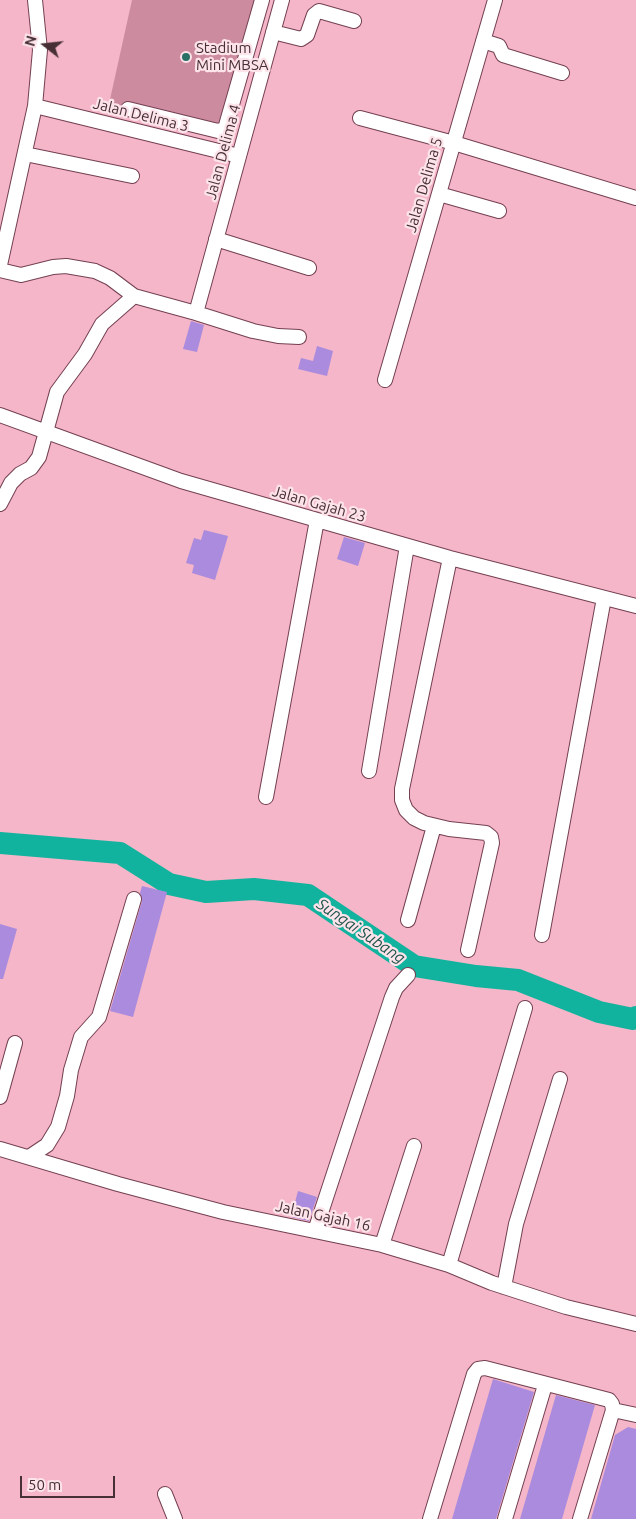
<!DOCTYPE html>
<style>
body{margin:0}
#map{position:relative;width:636px;height:1519px;overflow:hidden;background:#f4b6c8;font-family:Ubuntu,sans-serif}
canvas{display:block}
.north{position:absolute;left:20px;top:20px;width:50px;height:50px;-webkit-text-stroke:4px #fde3ea;paint-order:stroke;rotate:286deg;font-size:14px;font-weight:700;line-height:20px;text-align:center;color:#472f36}
.north::after{content:'';display:block;margin:auto;width:18px;height:22px;background:#472f36;clip-path:polygon(50% 0,100% 100%,50% 72%,0 100%)}
.scale{position:absolute;left:20px;top:1476px;width:95px;height:22px;box-sizing:border-box;border:2px solid #472f36;border-top:0;padding-left:6px;font-size:15px;line-height:18px;white-space:nowrap;color:#472f36;-webkit-text-stroke:4px #fde3ea;paint-order:stroke}
</style>
<div id="map">
<canvas width="636" height="1519"></canvas>
<div class="north">N</div>
<div class="scale">50 m</div>
</div>
<script>
const context = document.querySelector('canvas').getContext('2d');
context.lineJoin = 'round';
function paint(path, color) { context.fillStyle = color; context.fill(path, 'evenodd'); }
const poly = rows => new Path2D(rows.map(r => 'M' + r).join(''));
function strokePath(path, color, width, dash) { context.strokeStyle = color; context.lineWidth = width; context.lineCap = dash ? 'butt' : 'round'; context.setLineDash(dash || []); context.stroke(path); }
function write(font, color, halo, rows, align = 'center') {
  context.font = font + ' Ubuntu,sans-serif'; context.lineWidth = 4.5; context.setLineDash([]); context.textBaseline = 'middle'; context.strokeStyle = halo; context.fillStyle = color; for (const [text, x, y, turn = 0] of rows) {
    context.save(); context.translate(x, y); context.rotate((+turn || 0) * Math.PI / 180); context.textAlign = isNaN(turn) ? turn : align; if (halo) context.strokeText(text, 0, 0); context.fillText(text, 0, 0); context.restore();
  }
}
const green = poly([
 [132,0,267,0,222,136,107,113]
]);
const river = poly([
 [0,843,120,853,169,884,206,892,254,889,308,895,414,966,476,976,518,980,599,1012,633,1019,636,1017]
]);
const building = poly([
 [191,321,204,325,197,352,183,349],
 [317,346,333,351,327,376,298,369,301,358,313,361],
 [204,530,228,536,215,580,192,573,194,565,186,563,194,538,201,540],
 [344,537,365,543,358,566,337,559],
 [142,886,167,892,133,1017,110,1011,142,901,140,893],
 [0,924,17,929,3,979,0,979],
 [298,1191,317,1197,309,1221,291,1217],
 [493,1379,534,1392,496,1519,452,1519],
 [556,1395,595,1405,562,1519,520,1519],
 [628,1427,636,1429,636,1519,591,1519,615,1435]
]);
const minor = poly([
 [273,32,301,39,307,35,314,15,319,11,354,21],
 [483,41,499,46,503,55,562,73],
 [35,106,239,156],
 [128,109,218,131,225,129,262,0],
 [360,118,454,143,636,198],
 [25,154,132,176],
 [439,194,499,211],
 [216,239,309,268],
 [0,265,35,106,40,50,35,0],
 [0,270,21,275,53,267,66,266,95,271,110,278,134,296,196,313,253,331,278,336,299,337],
 [196,313,282,0],
 [385,380,495,0],
 [0,415,181,481,450,558,636,606],
 [0,504,11,483,20,474,31,468,39,457,57,392,85,354,102,324,134,296],
 [450,558,402,789,402,800,406,810,414,818,424,823,449,829,486,833,491,837,492,843,468,950],
 [369,771,407,546],
 [266,797,317,520],
 [408,920,434,826],
 [542,935,604,598],
 [0,1097,15,1043],
 [0,1149,118,1184,223,1212,382,1245,449,1265,492,1283,566,1307,636,1324],
 [29,1157,47,1145,58,1127,67,1096,71,1070,81,1037,99,1017,134,899],
 [315,1231,392,997,396,988,408,975],
 [382,1245,414,1146],
 [449,1265,525,1008],
 [504,1287,516,1224,560,1079],
 [613,1410,636,1415],
 [165,1494,175,1519],
 [430,1519,474,1374,478,1369,485,1368,609,1400,612,1404,613,1410],
 [505,1519,545,1385],
 [580,1519,613,1410]
]);
const markers = [
 [186,57,5,"#2b7065"]
];
const poiNames = [
 ["Stadium",196,48],
 ["Mini MBSA",196,65]
];
const streetNames = [
 ["Jalan Delima 3",141,115,14],
 ["Jalan Delima 4",223,152,-75],
 ["Jalan Delima 5",424,185,-74],
 ["Jalan Gajah 23",319,504,16],
 ["Jalan Gajah 16",323,1216,12]
];
const waterNames = [
 ["Sungai Subang",361,931,34]
];
paint(green, '#cd8b9f');
strokePath(river, '#12b39e', 22);
paint(building, '#aa8bde');
strokePath(minor, '#744051', 16);
strokePath(minor, '#fff', 14);
for (const [x, y, r, color] of markers) { const dot = new Path2D(); dot.arc(x, y, r, 0, 2 * Math.PI); context.fillStyle = color; context.fill(dot); strokePath(dot, '#fde3ea', 2); }
write('15px', '#472f36', '#fde3ea', poiNames, 'left');
write('15px', '#472f36', '#fde3ea', streetNames);
write('italic 16px', '#1a534a', '#fde3ea', waterNames);
</script>
